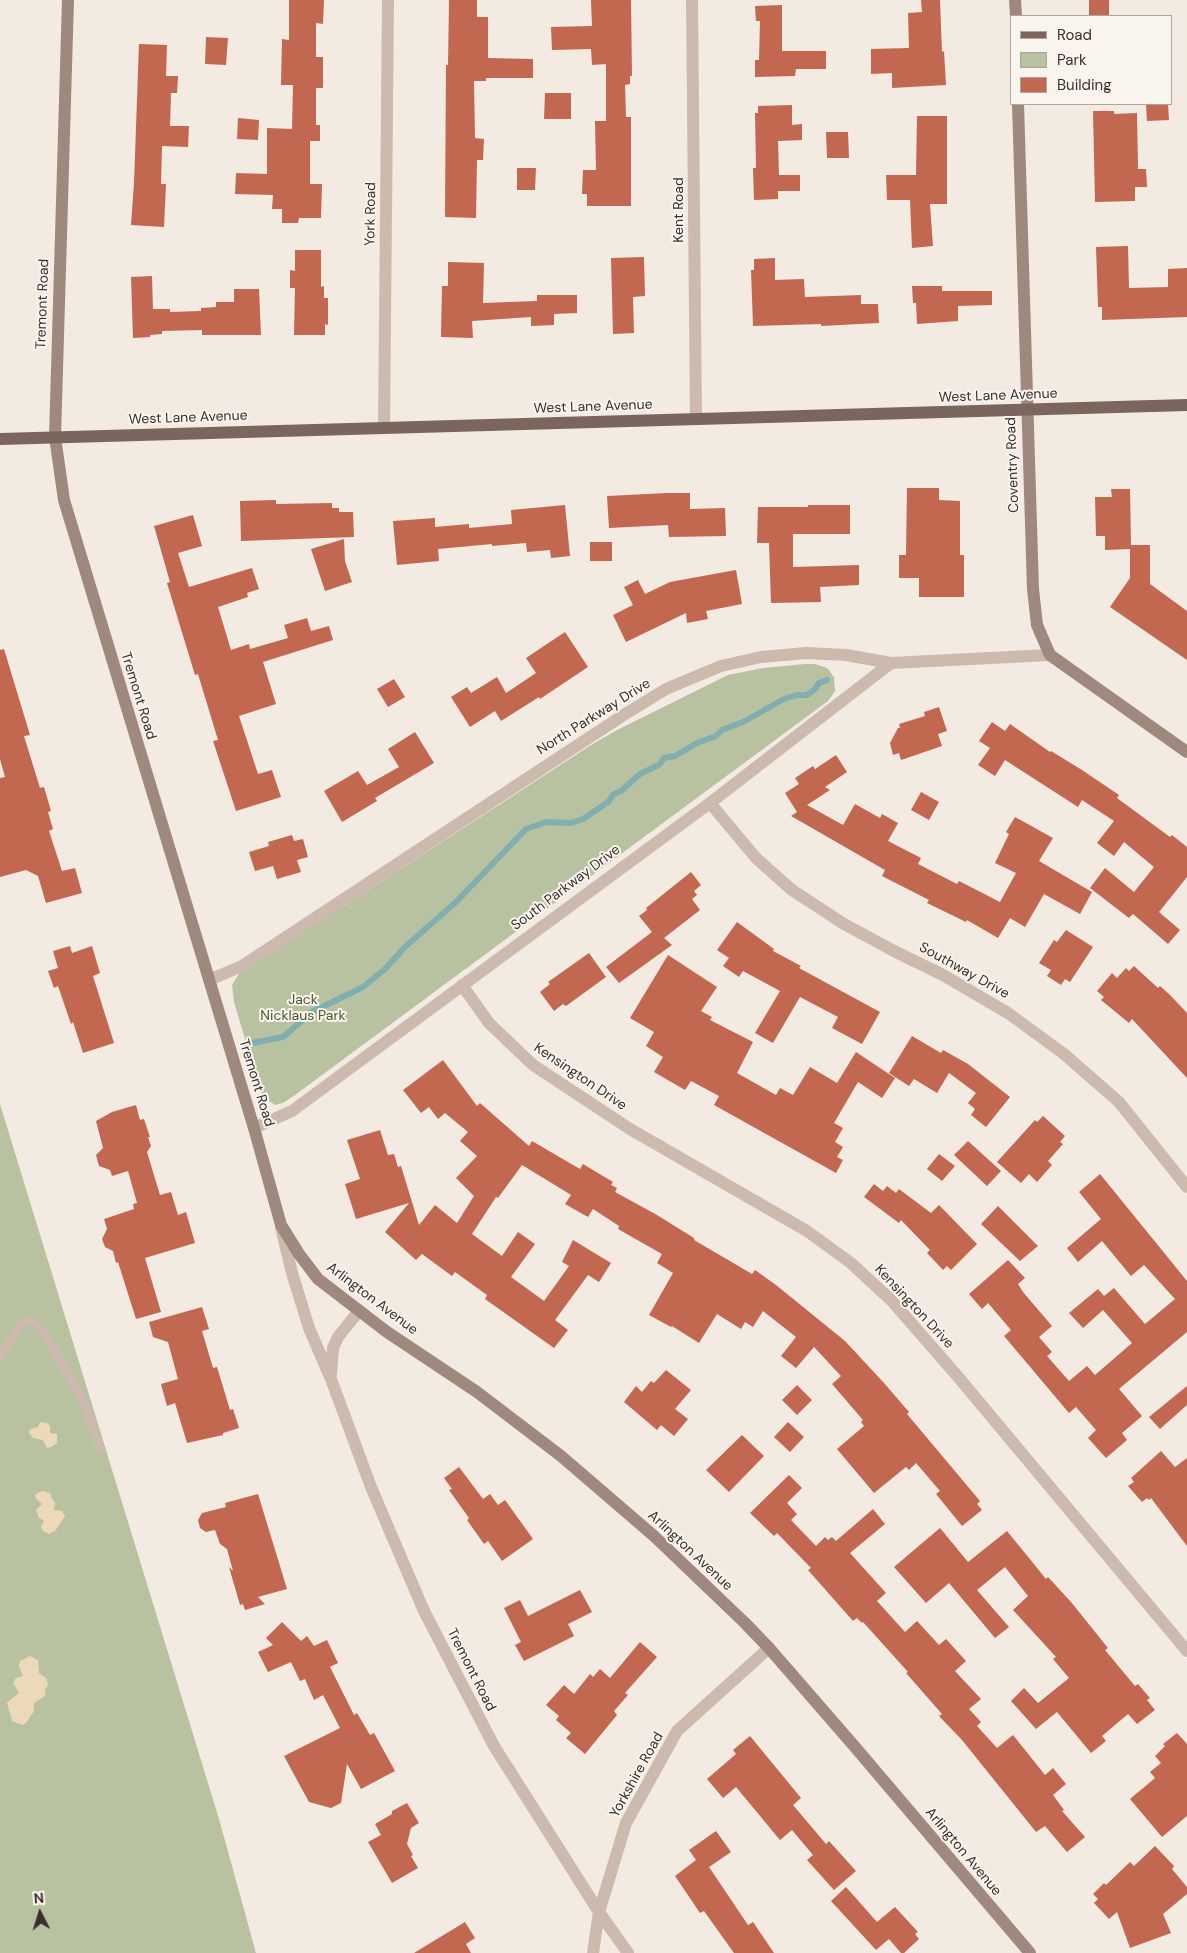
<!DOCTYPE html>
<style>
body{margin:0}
#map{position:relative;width:1187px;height:1953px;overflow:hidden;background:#f3eae1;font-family:"DM Sans",sans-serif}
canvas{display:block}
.legend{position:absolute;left:1010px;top:15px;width:162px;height:90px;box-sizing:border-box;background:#faf4ee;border:1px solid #ada5a0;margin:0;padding:6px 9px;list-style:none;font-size:15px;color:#3a2f2b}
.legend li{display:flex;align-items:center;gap:10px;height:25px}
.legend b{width:25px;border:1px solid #ada5a0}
.north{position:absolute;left:15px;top:1888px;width:50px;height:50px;-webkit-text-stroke:4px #faf4ee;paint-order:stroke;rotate:355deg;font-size:14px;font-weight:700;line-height:20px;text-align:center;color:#3a2f2b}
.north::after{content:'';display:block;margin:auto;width:18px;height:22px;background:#3a2f2b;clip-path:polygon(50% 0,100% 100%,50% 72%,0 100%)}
</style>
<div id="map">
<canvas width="1187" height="1953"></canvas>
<ul class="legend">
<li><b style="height:6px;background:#7b665d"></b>Road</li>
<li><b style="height:14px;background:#b8c2a1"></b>Park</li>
<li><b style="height:14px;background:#c26750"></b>Building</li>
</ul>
<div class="north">N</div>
</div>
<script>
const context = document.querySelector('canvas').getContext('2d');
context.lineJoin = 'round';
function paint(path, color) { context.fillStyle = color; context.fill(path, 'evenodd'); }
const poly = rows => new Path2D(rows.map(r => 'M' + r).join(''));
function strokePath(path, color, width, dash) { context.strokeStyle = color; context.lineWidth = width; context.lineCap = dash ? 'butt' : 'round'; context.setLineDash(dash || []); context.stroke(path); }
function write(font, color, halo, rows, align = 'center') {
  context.font = font + ' "DM Sans",sans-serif'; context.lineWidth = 4; context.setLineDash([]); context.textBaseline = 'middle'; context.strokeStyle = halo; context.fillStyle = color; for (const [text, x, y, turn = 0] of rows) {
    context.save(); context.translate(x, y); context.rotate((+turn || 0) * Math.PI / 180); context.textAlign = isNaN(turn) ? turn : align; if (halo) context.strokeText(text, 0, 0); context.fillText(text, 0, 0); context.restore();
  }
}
const green = poly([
 [805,664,815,664,827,668,834,677,835,691,828,701,295,1095,283,1103,275,1105,262,1096,234,1002,232,985,239,974,591,745,617,730,728,675,763,668],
 [0,1104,219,1819,256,1953,0,1953]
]);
const sand = poly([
 [40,1422,47,1423,50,1426,50,1433,57,1434,57,1443,51,1447,47,1448,43,1440,33,1438,29,1433,30,1429,38,1427],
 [43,1491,50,1493,52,1499,55,1502,54,1510,62,1511,65,1516,55,1531,49,1534,43,1531,41,1527,44,1521,39,1518,36,1510,42,1504,36,1499,35,1495,37,1493],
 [30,1656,38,1660,39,1673,47,1679,48,1685,45,1690,45,1696,34,1703,34,1711,26,1723,23,1725,12,1721,7,1703,19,1693,13,1683,16,1678,23,1676,19,1666,20,1661]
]);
const stream = poly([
 [252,1043,283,1037,312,1012,363,987,385,969,406,946,456,902,526,829,546,822,571,823,583,819,608,802,614,794,621,791,640,774,659,765,664,758,675,756,697,743,716,736,722,730,743,722,784,699,797,695,807,695,815,689,819,683,827,680]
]);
const building = poly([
 [289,0,324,0,323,24,316,23,316,57,323,57,323,88,316,88,316,125,320,125,320,141,310,141,310,184,322,184,321,218,299,218,298,223,282,223,282,209,272,209,273,195,235,194,236,173,267,174,267,128,292,129,293,85,281,85,282,39,289,40],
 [449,0,477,0,477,17,488,17,488,58,533,59,533,78,486,78,486,81,474,81,475,138,484,139,483,160,477,160,476,218,445,217,446,65,448,65],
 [591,0,631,0,632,76,630,76,630,84,625,85,626,117,631,117,631,206,587,206,587,194,582,194,583,170,596,170,595,121,606,121,606,64,592,65,591,49,552,50,551,27,592,26],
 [921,0,940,0,942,52,944,51,946,85,892,88,892,73,871,74,871,49,909,48,908,13,922,12],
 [1089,0,1109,0,1109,16,1089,16],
 [782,5,782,51,826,51,826,69,796,69,795,76,755,77,755,60,759,60,760,21,756,21,755,6],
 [206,37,228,38,226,65,205,64],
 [139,44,167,45,166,76,178,76,177,93,171,93,170,126,189,126,188,147,162,146,161,184,166,184,164,227,131,225,134,183],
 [545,93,571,93,571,119,544,119],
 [1146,104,1168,104,1169,120,1147,121],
 [792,105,792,125,802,124,802,140,778,141,779,175,800,175,800,191,778,191,778,199,754,200,753,168,756,168,755,113,758,113,758,106],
 [1093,111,1114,111,1114,114,1137,113,1138,169,1146,169,1147,187,1135,187,1135,201,1095,202],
 [917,116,947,116,947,204,930,204,933,246,912,248,910,200,887,200,886,175,916,175],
 [238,118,259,120,258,140,237,139],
 [826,132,848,132,849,158,827,158],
 [517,168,536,168,535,190,517,190],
 [1128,246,1129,288,1168,287,1168,269,1187,268,1187,317,1102,320,1102,307,1098,307,1096,247],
 [295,250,321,250,321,287,324,286,324,298,328,298,328,325,325,324,325,335,294,335,295,288,290,288,290,270,295,271],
 [644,257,645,296,633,297,634,333,613,334,611,258],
 [775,258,775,280,804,279,805,297,861,295,861,304,878,304,879,323,821,326,821,324,753,326,751,270,754,270,754,259],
 [448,262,484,263,483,303,537,301,537,295,577,295,577,313,554,314,554,325,531,326,531,317,472,321,473,338,441,337,442,286,448,286],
 [152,276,153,309,170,309,170,312,201,311,201,308,216,307,216,302,234,302,234,289,259,289,261,335,202,335,202,330,162,331,162,334,150,335,150,337,133,338,131,277],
 [912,286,942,286,942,291,992,291,992,305,958,306,958,321,917,324,916,303,913,303],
 [907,488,939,488,939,500,960,501,960,555,964,555,964,597,919,597,919,578,899,578,899,555,906,555],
 [1111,489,1130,489,1131,545,1150,545,1150,584,1187,611,1187,660,1110,607,1130,578,1130,549,1105,550,1105,536,1096,536,1095,497,1112,497],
 [667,493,690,493,690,509,725,508,726,536,669,537,668,525,609,528,607,496],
 [276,500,276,504,332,503,332,508,339,508,339,512,353,512,354,537,241,541,240,501],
 [565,505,570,556,551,558,550,550,527,552,526,543,492,546,492,544,438,549,439,561,397,565,393,521,435,518,435,527,469,524,469,528,512,524,511,510],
 [808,505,850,505,850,534,793,534,793,567,859,565,859,585,820,587,821,602,771,603,769,543,757,543,758,507,808,507],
 [193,515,202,546,178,553,189,587,252,568,259,589,247,593,248,597,218,607,231,650,249,644,250,649,288,638,284,625,307,618,311,631,329,626,333,640,263,662,276,704,239,716,258,774,272,770,281,797,236,811,213,741,218,740,198,674,195,675,167,583,170,582,154,526],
 [344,539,345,561,352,582,325,591,311,549],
 [590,542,612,542,612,561,590,561],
 [736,570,742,604,706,611,708,619,687,623,686,613,626,642,613,615,633,605,624,587,638,580,645,594,670,582],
 [565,632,588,667,540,699,539,697,501,721,495,711,470,727,451,697,467,687,471,693,497,677,506,693,536,673,526,658],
 [4,649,30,735,24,736,40,788,44,787,51,811,48,812,53,829,49,831,62,871,75,868,82,893,46,903,38,876,26,870,0,877,0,778,5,777,0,759,0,650],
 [394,679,405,697,388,707,377,689],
 [939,707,947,731,938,734,942,746,901,760,899,753,893,755,890,743,898,728,900,728,899,724,925,716,924,712],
 [992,722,1005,731,1010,724,1050,752,1051,751,1082,770,1119,795,1117,798,1170,837,1172,835,1187,847,1187,877,1159,912,1180,930,1168,944,1133,914,1129,918,1090,888,1105,868,1134,892,1154,867,1124,842,1114,856,1097,843,1114,821,1082,800,1078,807,1005,760,995,776,978,765,990,748,979,741],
 [415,732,434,763,375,798,377,801,342,822,324,791,358,771,367,785,399,767,388,749],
 [836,755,847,772,825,787,830,790,807,805,843,825,855,804,880,818,882,814,898,823,888,841,921,858,918,864,957,884,959,881,1000,902,1016,873,995,863,1009,834,1006,832,1015,817,1053,838,1039,861,1092,892,1080,914,1044,894,1025,927,1010,918,998,938,967,920,966,922,927,903,929,900,882,876,885,870,791,816,797,812,785,793,799,784,795,778,813,766,815,769],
 [921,792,939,802,929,820,911,810],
 [292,835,294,841,303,839,308,857,297,860,301,872,277,879,273,866,255,871,249,852,269,846,268,842],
 [691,872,701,885,694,891,697,895,692,899,700,910,664,938,672,945,619,983,606,967,652,932,639,916,647,910,646,908],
 [737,922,774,949,773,951,801,966,799,968,880,1012,862,1044,832,1028,838,1017,800,997,773,1043,755,1033,780,991,743,971,739,977,723,966,729,958,717,950],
 [1066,930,1093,947,1070,982,1065,979,1061,985,1047,976,1051,970,1039,963,1054,940,1057,942],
 [70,946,72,953,92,946,100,973,93,976,114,1043,83,1053,73,1022,71,1024,58,986,54,988,48,971,58,968,53,951],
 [589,953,606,977,566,1006,563,1004,554,1011,540,992,550,984,548,982],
 [668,955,717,987,701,1011,712,1017,710,1020,753,1042,737,1073,776,1095,780,1088,793,1095,810,1067,837,1083,856,1052,895,1078,882,1098,858,1082,834,1123,843,1128,835,1142,843,1147,837,1157,843,1160,836,1173,714,1105,719,1096,691,1081,685,1090,654,1072,663,1057,646,1046,654,1032,630,1018],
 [1134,966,1158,988,1160,986,1170,995,1187,1013,1187,1078,1132,1019,1129,1023,1101,1000,1104,997,1097,991,1112,973,1117,978,1126,968,1129,971],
 [912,1036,941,1053,943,1050,968,1064,1010,1097,986,1127,971,1115,975,1109,968,1103,976,1093,949,1073,937,1093,914,1079,909,1086,889,1073],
 [443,1060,477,1106,480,1103,529,1146,532,1141,580,1169,583,1164,613,1182,611,1185,617,1188,615,1192,657,1215,694,1238,694,1240,752,1274,755,1270,776,1285,845,1341,884,1383,909,1412,907,1414,980,1501,977,1504,982,1510,962,1526,936,1494,940,1491,916,1463,909,1470,906,1467,874,1493,837,1449,864,1426,861,1422,863,1420,832,1384,841,1376,814,1347,796,1368,781,1356,796,1337,763,1311,753,1327,745,1322,741,1329,717,1314,699,1343,672,1326,671,1327,649,1315,673,1273,657,1263,662,1254,618,1229,619,1226,593,1209,588,1217,565,1204,571,1195,568,1193,522,1165,498,1198,496,1197,472,1234,502,1256,518,1232,535,1244,511,1277,544,1301,569,1266,562,1262,573,1240,611,1263,599,1282,588,1275,555,1320,568,1330,554,1348,485,1299,487,1295,455,1272,452,1276,422,1254,416,1260,385,1232,409,1203,356,1219,345,1184,360,1179,347,1140,380,1130,388,1155,394,1154,398,1167,401,1166,419,1225,435,1205,457,1223,474,1196,456,1178,477,1156,460,1141,468,1132,445,1113,438,1119,429,1107,421,1113,403,1090],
 [136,1105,140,1120,144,1119,150,1137,148,1137,151,1146,147,1152,160,1195,171,1192,178,1215,186,1212,195,1243,145,1258,161,1312,136,1319,118,1262,116,1263,113,1251,105,1247,102,1239,107,1229,104,1219,134,1209,133,1204,137,1203,128,1171,112,1176,110,1170,99,1166,96,1155,103,1148,96,1121,112,1112],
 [1043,1116,1065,1136,1060,1142,1063,1144,1048,1161,1052,1165,1037,1182,1029,1174,1021,1183,997,1162,1035,1120,1037,1122],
 [968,1141,1001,1171,987,1186,954,1155],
 [939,1154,955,1166,942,1181,927,1169],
 [1100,1174,1187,1281,1187,1332,1119,1389,1142,1416,1122,1433,1127,1440,1106,1458,1088,1438,1096,1430,1076,1407,1069,1413,1004,1336,1011,1330,988,1303,982,1309,969,1294,1008,1260,1025,1278,1018,1284,1023,1292,1052,1326,1039,1337,1052,1352,1047,1356,1069,1381,1087,1366,1095,1375,1132,1343,1103,1310,1083,1328,1069,1313,1098,1289,1104,1296,1114,1288,1145,1324,1175,1299,1144,1265,1131,1276,1102,1241,1078,1262,1067,1248,1101,1219,1079,1192],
 [874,1184,883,1191,887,1186,896,1193,899,1189,931,1213,939,1205,977,1244,951,1270,947,1266,943,1270,927,1253,930,1250,901,1220,899,1223,864,1197],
 [998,1206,1038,1246,1020,1261,981,1224],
 [202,1307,209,1329,202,1331,213,1368,217,1367,230,1410,233,1409,239,1428,223,1433,223,1435,187,1443,175,1403,167,1406,161,1384,178,1379,168,1342,153,1337,149,1322],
 [666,1370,691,1390,675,1409,688,1419,674,1436,661,1425,657,1430,624,1402,636,1386,642,1392,651,1381,654,1383],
 [797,1385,812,1400,797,1415,782,1400],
 [1187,1386,1187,1405,1160,1429,1149,1417],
 [788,1422,804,1437,790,1452,774,1437],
 [742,1435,764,1456,729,1492,706,1470],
 [1161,1451,1175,1467,1187,1458,1187,1546,1151,1498,1149,1500,1147,1498,1142,1502,1128,1486,1134,1482,1131,1478],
 [459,1467,483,1499,490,1494,498,1505,505,1500,533,1539,502,1561,488,1541,484,1544,467,1520,469,1518,449,1490,452,1489,444,1478],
 [789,1475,802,1488,787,1503,797,1514,791,1520,816,1546,825,1537,828,1540,832,1537,836,1541,873,1509,885,1524,850,1553,886,1593,877,1601,905,1632,917,1621,939,1645,946,1639,966,1661,955,1671,981,1699,969,1709,981,1722,977,1726,997,1748,1013,1735,1045,1775,1053,1768,1066,1784,1053,1795,1064,1810,1062,1811,1085,1837,1067,1852,1045,1826,1036,1832,962,1740,939,1716,942,1714,906,1673,908,1672,863,1622,862,1623,857,1618,853,1621,808,1570,811,1568,777,1533,774,1536,750,1513],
 [258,1494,287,1589,258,1597,265,1604,245,1610,243,1604,240,1605,229,1567,233,1571,227,1549,220,1544,215,1530,206,1532,200,1528,198,1520,202,1513,226,1507,225,1503],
 [940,1528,968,1562,1007,1531,1046,1579,1048,1577,1071,1602,1108,1648,1105,1650,1135,1686,1138,1684,1150,1698,1147,1700,1155,1710,1137,1724,1128,1714,1102,1736,1106,1741,1091,1753,1057,1712,1036,1729,1011,1701,1024,1688,1038,1703,1069,1678,1053,1659,1056,1657,1013,1610,1028,1596,1005,1567,977,1590,1009,1627,995,1638,949,1583,926,1603,894,1567],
 [580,1590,592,1612,568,1624,574,1636,524,1661,515,1645,521,1642,504,1608,520,1600,528,1616],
 [282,1622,301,1641,307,1636,314,1646,327,1640,338,1663,330,1667,354,1715,357,1713,370,1735,374,1733,395,1771,361,1789,347,1764,341,1803,331,1808,309,1802,284,1756,340,1728,323,1695,314,1700,305,1679,300,1681,291,1662,268,1672,258,1652,273,1645,266,1638],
 [640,1642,657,1657,625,1693,628,1695,614,1711,617,1715,585,1754,566,1738,571,1733,556,1720,559,1716,546,1705,564,1685,574,1694,590,1674,593,1677,600,1669,610,1678],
 [1177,1733,1187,1744,1187,1816,1162,1837,1130,1799,1155,1778,1150,1772,1161,1763,1155,1756,1165,1746,1163,1744],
 [750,1736,801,1798,793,1805,826,1844,829,1841,856,1871,834,1890,807,1860,813,1855,792,1830,780,1840,736,1787,723,1798,707,1779,736,1754,733,1750],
 [407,1803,419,1823,411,1828,407,1844,413,1855,411,1856,418,1868,392,1883,368,1842,381,1835,375,1824,392,1814,392,1811],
 [716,1831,731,1852,709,1867,748,1925,753,1922,774,1953,734,1953,704,1911,700,1913,675,1876,696,1860,689,1850],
 [1155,1846,1174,1866,1172,1869,1187,1887,1187,1894,1163,1914,1171,1933,1130,1948,1117,1912,1109,1919,1094,1903,1098,1899,1093,1894,1104,1883,1106,1885,1130,1862,1134,1866],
 [846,1887,877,1922,895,1907,918,1932,915,1934,919,1939,904,1953,901,1953,889,1939,876,1950,831,1901],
 [465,1922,475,1938,466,1944,471,1953,414,1953]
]);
const lane = poly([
 [0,1357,20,1325,30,1320,43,1331,83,1401,101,1450]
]);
const street = poly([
 [692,0,696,419],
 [384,428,388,0],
 [710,803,756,858,792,890,844,924,896,952,943,975,1008,1013,1064,1054,1119,1102,1187,1187],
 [209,980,242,966,622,716,666,689,721,666,761,657,806,653,846,655,891,663,1050,655],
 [462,985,489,1023,533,1065,630,1129,807,1231,851,1263,892,1301,959,1378,1187,1651],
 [254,1128,292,1111,710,803,891,663],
 [281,1227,292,1273,309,1328,331,1379,371,1487,424,1611,494,1746,599,1912,628,1953],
 [331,1374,333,1348,338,1337,359,1311],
 [593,1953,599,1912,626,1823,677,1731,769,1648]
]);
const secondary = poly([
 [68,0,55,437,64,500,254,1128,281,1225,299,1254,318,1279,387,1332,477,1392,561,1456,654,1536,745,1623,769,1648,855,1747,1030,1953],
 [1015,0,1016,16],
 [1018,104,1033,589,1037,625,1050,655,1187,752]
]);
const primary = poly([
 [0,439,1187,405]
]);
const streetNames = [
 ["Kent Road",679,210,-90],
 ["York Road",371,214,-89],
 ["Tremont Road",43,304,-88],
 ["West Lane Avenue",998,396,-2],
 ["West Lane Avenue",593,407,-2],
 ["West Lane Avenue",188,418,-2],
 ["Coventry Road",1013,465,-92],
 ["Tremont Road",138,696,73],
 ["North Parkway Drive",594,717,-32],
 ["South Parkway Drive",566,888,-37],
 ["Southway Drive",964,971,29],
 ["Kensington Drive",580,1077,34],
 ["Tremont Road",256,1083,73],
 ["Arlington Avenue",372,1299,37],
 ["Kensington Drive",914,1307,47],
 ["Arlington Avenue",690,1551,43],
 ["Tremont Road",471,1670,63],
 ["Yorkshire Road",637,1775,-61],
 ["Arlington Avenue",963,1852,50]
];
const parkNames = [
 ["Jack",303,1000],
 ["Nicklaus Park",303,1016]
];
paint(green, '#b8c2a1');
paint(sand, '#ecd9ba');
strokePath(stream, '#81afaf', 6);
paint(building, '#c26750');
strokePath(lane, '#cbbaad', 9);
strokePath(street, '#cbbaad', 12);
strokePath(secondary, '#9f897e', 12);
strokePath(primary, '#7b665d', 12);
write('14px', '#3a2f2b', '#faf4ee', streetNames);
write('14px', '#4a5730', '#faf4ee', parkNames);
</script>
